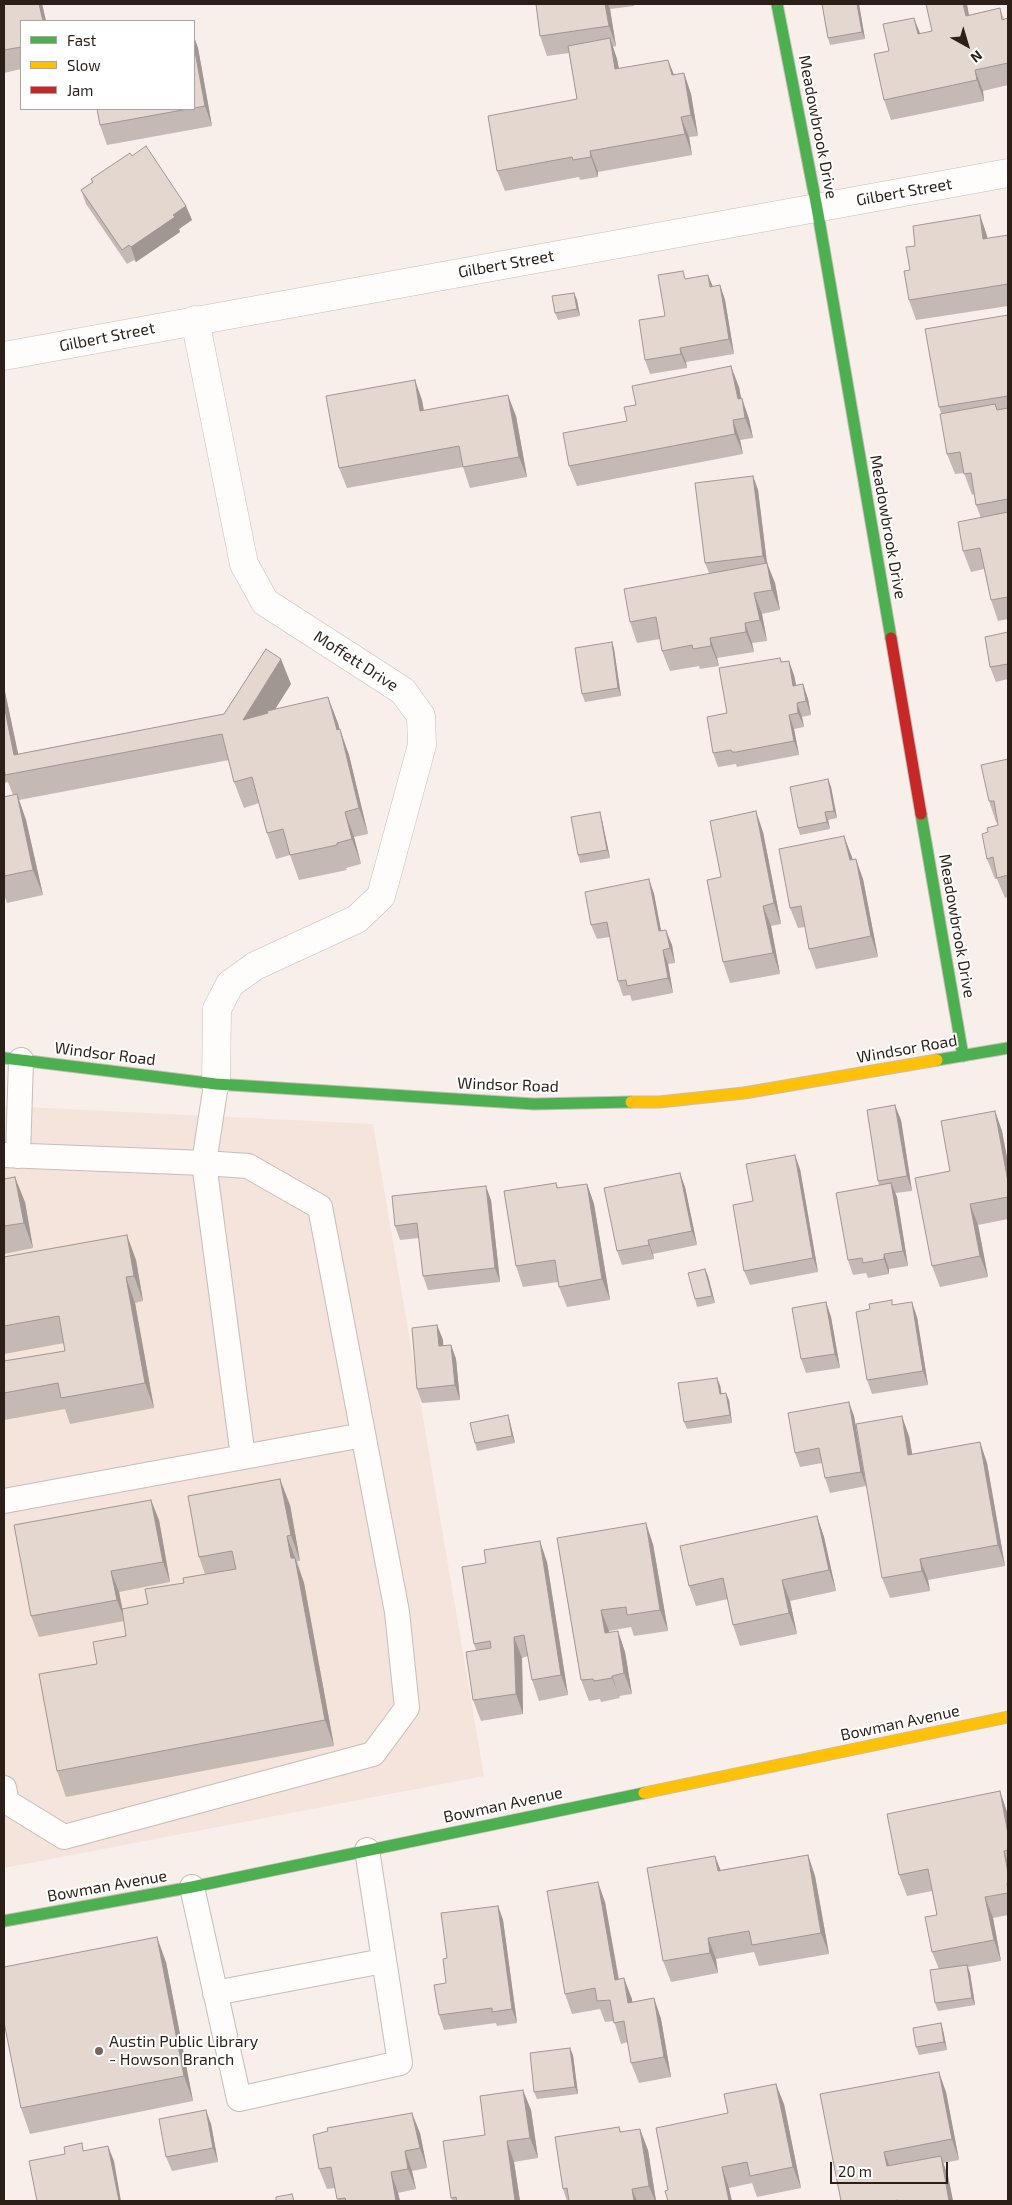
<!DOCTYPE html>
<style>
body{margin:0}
#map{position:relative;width:1012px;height:2205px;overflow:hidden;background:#f8efeb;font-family:"Exo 2",sans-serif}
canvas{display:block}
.frame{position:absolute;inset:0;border:5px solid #2b1f17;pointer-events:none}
.legend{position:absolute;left:20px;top:20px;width:175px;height:90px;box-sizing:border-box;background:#fff;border:1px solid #aaa5a2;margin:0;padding:6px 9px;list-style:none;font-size:15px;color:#2b1f17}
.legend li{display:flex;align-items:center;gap:10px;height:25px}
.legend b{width:25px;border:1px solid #aaa5a2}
.north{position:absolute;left:942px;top:20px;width:50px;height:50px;-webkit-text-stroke:4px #fff;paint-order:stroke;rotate:141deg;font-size:14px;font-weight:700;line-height:20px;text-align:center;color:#2b1f17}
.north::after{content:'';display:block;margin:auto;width:18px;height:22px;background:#2b1f17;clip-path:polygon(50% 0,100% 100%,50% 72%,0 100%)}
.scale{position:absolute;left:830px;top:2162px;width:118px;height:22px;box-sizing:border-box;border:2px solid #2b1f17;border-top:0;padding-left:6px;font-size:15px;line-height:18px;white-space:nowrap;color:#2b1f17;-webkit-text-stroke:4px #fff;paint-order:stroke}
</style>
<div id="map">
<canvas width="1012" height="2205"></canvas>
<div class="frame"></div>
<ul class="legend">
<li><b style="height:6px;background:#4caf50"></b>Fast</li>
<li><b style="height:6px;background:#ffc107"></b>Slow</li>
<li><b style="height:6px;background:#c62828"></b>Jam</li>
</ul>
<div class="north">N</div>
<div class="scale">20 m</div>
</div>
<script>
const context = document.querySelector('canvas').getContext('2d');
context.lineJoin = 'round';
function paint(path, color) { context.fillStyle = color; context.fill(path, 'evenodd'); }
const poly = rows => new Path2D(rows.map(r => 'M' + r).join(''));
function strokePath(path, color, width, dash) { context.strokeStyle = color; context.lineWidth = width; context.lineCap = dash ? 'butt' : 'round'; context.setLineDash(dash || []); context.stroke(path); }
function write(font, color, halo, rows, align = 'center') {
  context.font = font + ' "Exo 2",sans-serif'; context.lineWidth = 4; context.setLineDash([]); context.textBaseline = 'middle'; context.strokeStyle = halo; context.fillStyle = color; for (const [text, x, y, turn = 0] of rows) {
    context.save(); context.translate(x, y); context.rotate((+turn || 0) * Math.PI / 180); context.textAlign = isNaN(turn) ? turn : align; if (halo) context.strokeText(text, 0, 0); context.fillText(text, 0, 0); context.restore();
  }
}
const commercial = poly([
 [4,1106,373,1124,484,1776,4,1868]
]);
const lane = poly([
 [4,1155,204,1163,243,1457],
 [18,1156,21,1060],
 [4,1501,363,1435],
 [4,1788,7,1802,64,1837,373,1754,407,1708,397,1612,320,1207,248,1166,204,1163,216,1084],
 [192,1887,239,2099,400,2063,367,1850],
 [215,1993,383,1961]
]);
const street = poly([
 [195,320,244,564,265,602,403,691,421,716,422,745,381,896,357,919,255,966,230,984,217,1009,216,1084],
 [4,356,1008,173]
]);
const fast = poly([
 [777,4,817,208,891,638],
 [921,814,963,1056],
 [4,1058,216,1084,534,1104,631,1102],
 [937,1060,1008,1048],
 [4,1921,192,1887,644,1793]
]);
const slow = poly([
 [631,1102,659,1102,744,1093,937,1060],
 [644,1793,1008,1717]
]);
const jam = poly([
 [891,638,921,814]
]);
const wall = poly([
 [4,4,42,4,46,21,21,21,21,69,4,73],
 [536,4,634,4,634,6,610,9,616,46,613,47,617,59,619,69,668,60,674,75,684,73,691,94,698,136,689,137,692,155,598,172,598,177,580,180,579,177,505,191,497,171,577,99,569,53,547,56,540,36],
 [822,4,859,4,865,39,830,45,828,38],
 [1000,8,1004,19,1008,18,1008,85,983,91,984,101,891,120,884,100,920,34,932,31,969,15],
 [194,37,198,48,212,126,107,145,100,125,97,109,194,109],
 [132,156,186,206,192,220,179,229,180,232,136,262,134,260,127,264,86,204,81,190,92,182,91,179],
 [980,215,988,239,1008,235,1008,306,916,320,909,300,910,270],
 [686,279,713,287,720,285,725,300,734,354,686,362,687,368,650,374,645,360,665,316],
 [574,293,577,300,580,316,558,320,555,313],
 [1008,315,1008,619,998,621,991,600,984,569,971,572,963,551,981,518,976,505,974,494,972,495,964,473,955,474,947,454,941,413,939,407],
 [739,387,741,398,749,419,753,438,740,440,743,454,577,486,569,466,627,421],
 [422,400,424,410,516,416,527,477,470,488,463,467,347,488,339,468],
 [753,476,758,490,767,563,775,583,780,610,762,614,767,641,752,643,754,652,717,658,719,666,700,669,699,666,670,671,662,651,660,639,637,643,630,622,709,573,705,563],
 [1008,632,1008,679,996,682,990,667],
 [612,642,614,649,621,696,585,702,582,694],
 [780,658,782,662,794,675,796,685,803,684,808,699,811,715,802,717,804,727,794,729,799,755,741,766,737,767,736,764,718,767,713,753,727,713],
 [291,684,275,709,338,723,339,730,349,755,368,834,354,837,361,864,346,868,347,870,299,880,290,855,276,859,267,833,259,803,244,808,234,782,229,760,19,800,26,820,43,895,7,903,4,894,4,797,13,795,8,782,4,783,4,687,18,754,224,714],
 [1008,759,1008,897,1005,898,997,879,995,879,987,859,988,832,998,825,998,822,996,822,989,801],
 [828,779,831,787,837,818,828,820,830,829,800,835,798,828],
 [602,820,610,858,580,863,578,855],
 [763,832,781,924,771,926,780,974,730,983,723,962,721,877],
 [844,836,852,860,863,879,878,957,816,969,809,949,805,927,798,928,790,908],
 [649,879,654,894,661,931,672,945,675,963,668,964,673,993,632,1001,630,995,623,996,618,981,610,937,597,939,591,925],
 [995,1111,1002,1131,1008,1163,1008,1219,978,1225,988,1277,940,1287,932,1266,950,1171],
 [901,1120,912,1191,895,1193,897,1197,908,1266,889,1269,889,1274,868,1278,866,1273,853,1275,848,1260,879,1185,878,1181],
 [800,1169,818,1272,750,1285,744,1271,753,1201],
 [4,1179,25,1202,33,1248,4,1254],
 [556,1183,558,1188,587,1184,594,1204,610,1300,567,1307,559,1287,558,1282,523,1287,516,1266],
 [685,1187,697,1245,653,1254,654,1259,622,1265,617,1251],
 [491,1200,500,1282,428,1290,423,1276,419,1238,400,1240,395,1226],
 [4,1257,136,1260,143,1301,135,1303,154,1408,70,1424,65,1409,4,1420,4,1361,65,1351,64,1343,4,1354],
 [705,1269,708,1276,715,1303,697,1307,695,1299],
 [826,1302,831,1317,840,1368,806,1373,801,1359],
 [894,1305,917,1317,928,1385,872,1394,867,1380],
 [437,1325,443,1340,443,1345,451,1345,456,1359,460,1400,422,1403,417,1389],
 [720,1385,721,1393,729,1400,732,1423,687,1429,684,1422],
 [508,1415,510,1422,515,1443,477,1451,475,1443],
 [854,1416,866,1486,830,1493,825,1478,822,1463,800,1467,795,1453],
 [909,1436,912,1454,980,1442,987,1463,1005,1566,928,1580,930,1591,890,1598,882,1578],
 [290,1505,300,1561,297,1561,304,1583,334,1746,66,1797,57,1771,97,1664,126,1636,124,1621,39,1637,31,1616,159,1520,170,1582,119,1592,122,1609,148,1604,184,1583,205,1574,199,1557],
 [817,1516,824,1537,836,1591,790,1601,797,1634,740,1646,733,1625,728,1599,696,1606,689,1586],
 [557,1538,653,1544,668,1631,634,1636,631,1627,609,1631,609,1633,618,1631,625,1652,632,1694,619,1696,620,1698,601,1702,600,1699,589,1701,581,1680],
 [547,1562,568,1695,539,1701,532,1680,528,1656,522,1658,523,1714,481,1721,473,1700,476,1650,474,1644],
 [1000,1791,1007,1812,1008,1817,1008,1915,993,1918,1001,1961,968,1967,970,1973,975,2005,938,2011,935,2003,939,1969,932,1952,937,1915,932,1891,907,1896,899,1875],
 [808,1855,815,1876,829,1954,759,1966,754,1952,716,1959,718,1973,671,1982,663,1961,721,1870],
 [605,1902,619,1979,632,1999,632,2002,654,1998,661,2019,671,2077,639,2083,631,2063,628,2042,621,2044,614,2021,605,2022,600,2009,572,2014,565,1994],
 [498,1906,503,1920,517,2023,497,2026,496,2023,444,2030,439,2015,446,1983,447,1958],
 [166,1962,193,2101,30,2134,21,2108],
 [941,2023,943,2030,947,2050,919,2055,916,2047],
 [573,2055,578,2094,537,2099,534,2092],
 [946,2092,959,2160,943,2163,948,2176,953,2201,841,2201,820,2094],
 [784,2104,801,2188,757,2197,752,2183,729,2188,668,2190],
 [531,2110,538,2158,514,2162,520,2201,453,2201,451,2198,485,2135],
 [211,2124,218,2162,172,2171,166,2157],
 [619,2127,621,2132,648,2150,656,2201,567,2201,563,2189],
 [420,2133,427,2168,412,2171,416,2189,398,2193,400,2201,338,2201,335,2188,327,2189,319,2169]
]);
const shadedWall = poly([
 [39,4,42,4,46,21,43,21],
 [605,4,608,4,610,9,616,46,609,26],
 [857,4,859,4,865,39,862,32],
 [963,4,967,4,973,36,966,16],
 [914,18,922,38,918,34],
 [194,37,198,48,212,126,205,106,194,46],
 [610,38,617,59,623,90,615,69],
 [668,60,676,80,672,75],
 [975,70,983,91,984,101,977,80],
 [684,73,691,94,698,136,691,115],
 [681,117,689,137,692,155,685,134],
 [590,151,598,172,598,177,591,157],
 [186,206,192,220,179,229,180,232,136,262,131,247,173,215],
 [980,215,987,236,991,260,983,239],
 [708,275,714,289,710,287],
 [720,285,725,300,734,354,729,339],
 [574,293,577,300,580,316,577,309],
 [680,348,686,362,687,368,681,354],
 [731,366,739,387,745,419,738,399],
 [415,380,422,400,427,431,420,411],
 [508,395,516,416,527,477,519,457],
 [742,398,749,419,753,438,745,418],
 [733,420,740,440,743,454,735,434],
 [753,476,758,490,767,563,775,583,780,610,772,590,768,571,763,556],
 [754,593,762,614,767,641,760,620],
 [745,623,752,643,754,652,746,632],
 [710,638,717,658,719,666,711,646],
 [612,642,614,649,621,696,618,688],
 [281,659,291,684,252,746,243,720],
 [789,661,794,675,799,700,793,686],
 [803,684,808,699,811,715,806,701],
 [4,687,22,772,14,755,4,705],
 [328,697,338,723,346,755,337,730],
 [797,703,802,717,804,727,798,713],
 [789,715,794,729,799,755,794,741],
 [340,729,349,755,368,834,359,808],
 [828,779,831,787,837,818,834,811],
 [17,794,26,820,43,895,33,870],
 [756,811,763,832,781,924,774,903],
 [345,812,354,837,361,864,352,839],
 [600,812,602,820,610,858,607,850],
 [825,812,828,820,830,829,827,822],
 [844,836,852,857,857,881,850,860],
 [856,859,863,879,878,957,871,936],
 [649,879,654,894,664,946,659,931],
 [763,906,771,926,780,974,773,953],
 [666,930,672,945,675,963,670,948],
 [663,950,668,964,673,993,668,978],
 [895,1105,901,1120,912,1191,907,1176],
 [995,1111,1002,1131,1008,1163,1008,1182],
 [795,1155,800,1169,818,1272,813,1258],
 [680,1173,685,1187,697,1245,692,1231],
 [15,1177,25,1202,33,1248,24,1223],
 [891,1183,897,1197,908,1266,903,1251],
 [587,1184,594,1204,610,1300,602,1279],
 [486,1186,491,1200,500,1282,495,1268],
 [970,1204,978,1225,988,1277,980,1256],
 [127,1235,136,1260,143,1301,134,1276],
 [648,1240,653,1254,654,1259,649,1245],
 [884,1254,889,1269,889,1274,884,1259],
 [705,1269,708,1276,715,1303,712,1296],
 [126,1277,135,1303,154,1408,145,1383],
 [826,1302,831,1317,840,1368,835,1354],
 [912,1302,917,1317,928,1385,923,1371],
 [437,1325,443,1340,444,1360,439,1346],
 [451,1345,456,1359,460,1400,455,1385],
 [717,1378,720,1385,723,1401,720,1394],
 [726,1393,729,1400,732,1423,730,1415],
 [849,1402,854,1416,866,1486,861,1472],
 [508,1415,510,1422,515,1443,512,1436],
 [902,1416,909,1436,916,1475,908,1455],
 [980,1442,987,1463,1005,1566,998,1545],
 [280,1479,290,1505,300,1561,291,1535],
 [151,1500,159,1520,170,1582,163,1562],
 [817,1516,824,1537,836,1591,829,1570],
 [646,1523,653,1544,668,1631,660,1610],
 [287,1536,304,1583,334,1746,325,1720],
 [540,1541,547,1562,568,1695,561,1675],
 [920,1559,928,1580,930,1591,922,1571],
 [111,1571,119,1592,125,1621,117,1600],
 [782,1580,790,1601,797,1634,789,1613],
 [601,1610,609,1631,612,1654,605,1633],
 [618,1631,625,1652,632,1694,624,1673],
 [514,1637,522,1658,523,1714,516,1694],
 [612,1676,619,1696,620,1698,612,1678],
 [1000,1791,1007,1812,1008,1817,1008,1834],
 [1004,1851,1008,1863,1008,1873],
 [808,1855,815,1876,829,1954,821,1933],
 [715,1856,723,1876,718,1871],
 [598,1882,605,1902,622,2000,615,1980],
 [985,1897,993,1918,1001,1961,994,1940],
 [498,1906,503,1920,517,2023,512,2009],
 [157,1937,166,1962,193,2101,184,2076],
 [708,1938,716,1959,718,1973,710,1953],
 [967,1965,970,1973,975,2005,972,1998],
 [624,1978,632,1999,635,2023,628,2003],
 [654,1998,661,2019,671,2077,664,2057],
 [941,2023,943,2030,947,2050,944,2042],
 [570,2048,573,2055,578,2094,575,2087],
 [939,2072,946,2092,959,2160,952,2139],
 [776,2084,784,2104,801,2188,793,2167],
 [523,2090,531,2110,538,2158,530,2138],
 [206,2110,211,2124,218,2162,213,2148],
 [412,2113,420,2133,427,2168,420,2148],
 [640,2129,648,2150,656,2201,655,2201,649,2186],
 [507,2141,514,2162,520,2201,515,2201],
 [108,2146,114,2161,121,2201,119,2201],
 [405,2151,412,2171,416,2189,408,2169],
 [884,2152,892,2173,887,2166],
 [941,2156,948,2176,953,2201,949,2201],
 [722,2167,729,2188,732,2201,729,2201],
 [391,2172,398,2193,400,2201,396,2201],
 [632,2189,637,2201,634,2201]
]);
const building = poly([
 [4,4,39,4,43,21,21,21,21,47,4,50,4,4],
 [536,4,605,4,609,26,540,36,536,4],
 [822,4,857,4,862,32,828,38,822,4],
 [926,4,963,4,966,16,1000,8,1002,20,1008,18,1008,63,975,70,977,80,884,100,874,54,889,51,883,24,914,18,918,34,932,31,926,4],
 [610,38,615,69,668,60,672,75,684,73,691,115,681,117,685,134,590,151,591,157,573,160,572,157,497,171,488,116,577,99,568,46,610,38],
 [194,46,205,106,194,108,194,46],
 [97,109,188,109,100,125,97,109],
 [146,146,186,206,173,215,175,217,131,247,129,245,122,250,81,190,93,182,91,179,130,153,132,156,146,146],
 [980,215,983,239,1008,235,1008,284,909,300,904,271,910,270,906,247,915,246,913,226,980,215],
 [683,271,685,279,708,275,710,287,720,285,729,339,680,348,681,354,645,360,639,320,665,316,658,275,683,271],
 [574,293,577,309,555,313,552,296,574,293],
 [1008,315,1008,396,939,407,925,329,1008,315],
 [731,366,738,399,742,398,745,418,733,420,735,434,569,466,563,433,627,421,624,407,636,405,632,386,731,366],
 [415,380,420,411,508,395,519,457,463,467,459,446,339,468,326,396,415,380],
 [995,404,997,410,1008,408,1008,499,976,505,971,473,964,474,960,452,947,454,940,414,995,404],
 [753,476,763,556,705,563,695,483,753,476],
 [1008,512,1008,597,991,600,980,548,963,551,958,522,1008,512],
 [767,563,772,590,754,593,760,620,745,623,746,632,710,638,711,646,693,649,692,645,662,651,656,617,630,622,624,589,767,563],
 [1008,632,1008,664,990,667,985,637,1008,632],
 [612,642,618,688,582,694,575,648,612,642],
 [266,649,281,659,243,720,268,713,267,711,328,697,337,730,340,729,359,808,345,812,352,839,337,843,337,845,290,855,283,829,267,833,252,777,234,782,222,734,5,775,4,767,4,705,14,755,224,714,266,649],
 [780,658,781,662,789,661,793,686,803,684,806,701,797,703,798,713,789,715,794,741,736,752,732,752,731,750,713,753,707,717,727,713,719,668,780,658],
 [1008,759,1008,875,997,878,993,857,987,859,982,834,988,832,987,828,998,825,994,801,989,801,981,765,1008,759],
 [828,779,834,811,825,812,827,822,798,828,790,787,828,779],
 [17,794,33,870,4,876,4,797,17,794],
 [756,811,774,903,763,906,773,953,723,962,707,880,721,877,710,821,756,811],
 [600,812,607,850,578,855,571,817,600,812],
 [844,836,850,860,856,859,871,936,809,949,801,906,790,908,779,849,844,836],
 [649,879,659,931,666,930,670,948,663,950,668,978,627,986,626,980,618,981,607,922,591,925,585,892,649,879],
 [895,1105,907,1176,878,1181,867,1110,895,1105],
 [995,1111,1008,1182,1008,1197,970,1204,980,1256,932,1266,915,1178,950,1171,941,1121,995,1111],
 [795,1155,813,1258,744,1271,733,1205,753,1201,746,1164,795,1155],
 [680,1173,692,1231,648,1240,649,1245,617,1251,604,1188,680,1173],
 [15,1177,24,1223,4,1226,4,1179,15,1177],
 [556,1183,557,1188,587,1184,602,1279,559,1287,555,1260,516,1266,504,1191,556,1183],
 [891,1183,903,1251,884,1254,884,1259,863,1263,862,1258,848,1260,836,1193,891,1183],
 [486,1186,495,1268,423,1276,417,1223,395,1226,392,1196,486,1186],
 [127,1235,134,1276,126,1277,145,1383,61,1398,58,1383,4,1393,4,1361,65,1351,59,1316,4,1326,4,1257,127,1235],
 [705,1269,712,1296,695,1299,688,1273,705,1269],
 [892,1300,892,1305,912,1302,923,1371,867,1380,856,1312,870,1309,869,1304,892,1300],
 [826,1302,835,1354,801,1359,792,1308,826,1302],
 [437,1325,439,1346,451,1345,455,1385,417,1389,412,1328,437,1325],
 [717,1378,720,1394,726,1393,730,1415,684,1422,678,1383,717,1378],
 [849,1402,861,1472,825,1478,819,1448,795,1453,788,1413,849,1402],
 [508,1415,512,1436,475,1443,470,1423,508,1415],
 [902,1416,908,1455,980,1442,998,1545,920,1559,922,1571,882,1578,856,1424,902,1416],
 [280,1479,291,1535,287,1536,291,1558,295,1558,325,1720,57,1771,39,1674,97,1664,93,1642,126,1636,122,1609,148,1604,145,1589,184,1583,183,1578,236,1569,232,1551,199,1557,188,1496,280,1479],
 [151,1500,163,1562,111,1571,117,1600,31,1616,14,1525,151,1500],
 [817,1516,829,1570,782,1580,789,1613,733,1625,723,1578,689,1586,680,1546,817,1516],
 [646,1523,660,1610,627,1615,626,1607,601,1610,605,1633,618,1631,624,1673,612,1676,612,1678,594,1681,593,1679,581,1680,557,1538,646,1523],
 [540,1541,561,1675,532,1680,524,1635,514,1637,516,1694,473,1700,466,1652,491,1648,490,1641,474,1644,462,1567,486,1563,484,1550,540,1541],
 [1000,1791,1008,1834,1008,1850,1004,1851,1008,1873,1008,1883,1007,1883,1008,1893,985,1897,994,1940,932,1952,925,1917,937,1915,928,1869,899,1875,887,1814,1000,1791],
 [808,1855,821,1933,752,1945,749,1931,708,1938,710,1953,663,1961,647,1868,715,1856,718,1871,808,1855],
 [598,1882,615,1980,624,1978,628,2003,654,1998,664,2057,631,2063,624,2021,614,2023,610,2000,597,2001,595,1988,565,1994,547,1891,598,1882],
 [498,1906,512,2009,492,2012,492,2008,439,2015,434,1985,446,1983,443,1959,447,1958,441,1913,498,1906],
 [157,1937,184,2076,21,2108,4,2022,4,1967,157,1937],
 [967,1965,972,1998,935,2003,930,1970,967,1965],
 [941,2023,944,2042,916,2047,913,2028,941,2023],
 [570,2048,575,2087,534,2092,530,2053,570,2048],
 [939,2072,952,2139,884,2152,887,2166,941,2156,949,2201,898,2201,898,2200,893,2201,841,2201,820,2094,939,2072],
 [776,2084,793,2167,750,2176,747,2162,722,2167,729,2201,668,2201,665,2191,668,2190,656,2128,728,2113,724,2094,776,2084],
 [523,2090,530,2138,507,2141,515,2201,457,2201,456,2197,451,2198,443,2141,485,2135,480,2096,523,2090],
 [206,2110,213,2148,166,2157,159,2119,206,2110],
 [412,2113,420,2148,405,2151,408,2169,391,2172,396,2201,346,2201,345,2198,337,2199,331,2167,319,2169,313,2135,328,2131,327,2128,412,2113],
 [619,2127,620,2132,640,2129,649,2186,632,2189,634,2201,569,2201,567,2188,563,2189,555,2137,619,2127],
 [82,2143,83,2151,108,2146,119,2201,34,2201,37,2201,29,2161,65,2154,64,2147,82,2143],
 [292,2194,294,2201,276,2201,276,2197,292,2194]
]);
const markers = [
 [99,2051,5,"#736861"]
];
const streetNames = [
 ["Meadowbrook Drive",818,127,79],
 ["Gilbert Street",904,192,-10],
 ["Gilbert Street",506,264,-10],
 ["Gilbert Street",107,337,-11],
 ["Meadowbrook Drive",888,527,80],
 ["Moffett Drive",356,661,33],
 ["Meadowbrook Drive",957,926,80],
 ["Windsor Road",907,1049,-10],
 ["Windsor Road",105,1054,7],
 ["Windsor Road",508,1085,2],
 ["Bowman Avenue",900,1723,-12],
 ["Bowman Avenue",503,1805,-12],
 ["Bowman Avenue",107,1886,-10]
];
const poiNames = [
 ["Austin Public Library",109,2042],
 ["- Howson Branch",109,2060]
];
paint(commercial, '#f4e4db');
strokePath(lane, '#c7bdb8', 26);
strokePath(street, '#c7bdb8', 29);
strokePath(fast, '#c7bdb8', 13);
strokePath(slow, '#c7bdb8', 13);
strokePath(jam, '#c7bdb8', 13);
strokePath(lane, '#fefdfc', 24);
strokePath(street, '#fefdfc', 28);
strokePath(fast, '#4caf50', 11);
strokePath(slow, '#ffc107', 11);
strokePath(jam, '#c62828', 11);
paint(wall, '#c4b9b3');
paint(shadedWall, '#a09692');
paint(building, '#e4d7d0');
strokePath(building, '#a09692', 1);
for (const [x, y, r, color] of markers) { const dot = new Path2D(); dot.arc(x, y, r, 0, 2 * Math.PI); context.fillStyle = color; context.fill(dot); strokePath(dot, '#fff', 2); }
write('16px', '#2b1f17', '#fff', streetNames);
write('16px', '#2b1f17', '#fff', poiNames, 'left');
</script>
